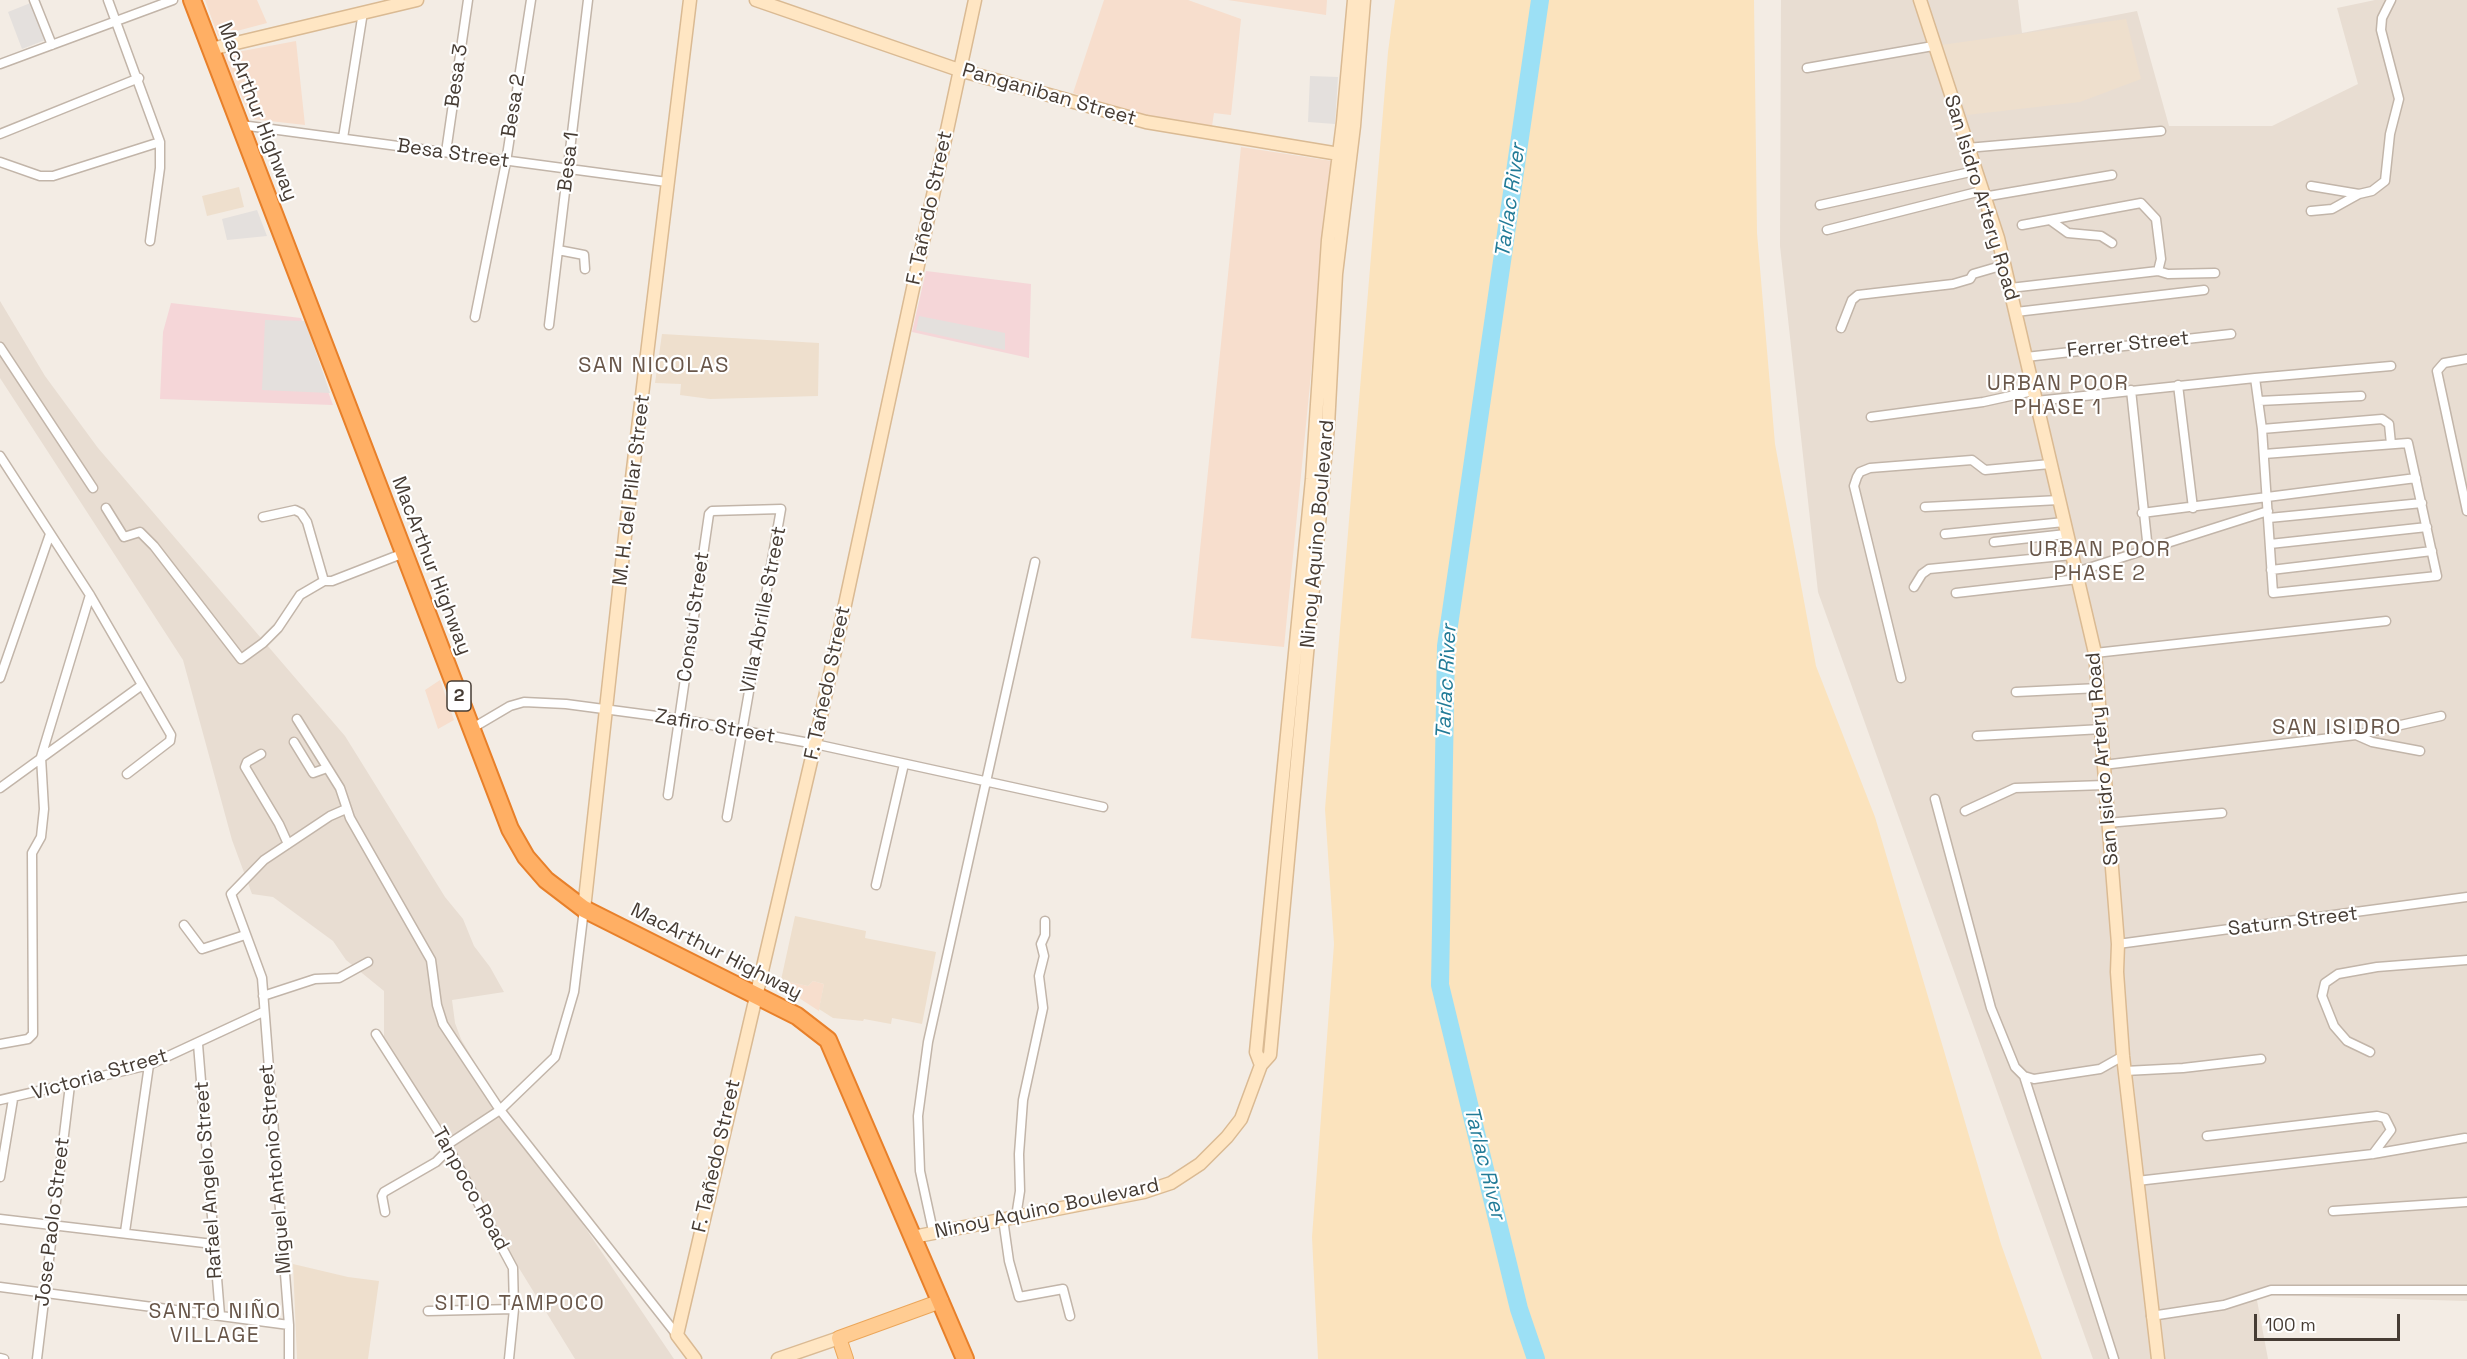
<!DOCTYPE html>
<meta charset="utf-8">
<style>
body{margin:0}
#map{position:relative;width:2467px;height:1359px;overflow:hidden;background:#f3ece4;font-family:"Space Grotesk",sans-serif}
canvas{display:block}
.scale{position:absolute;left:2254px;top:1314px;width:146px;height:27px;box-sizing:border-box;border:3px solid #463c34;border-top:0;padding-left:8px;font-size:18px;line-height:21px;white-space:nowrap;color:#463c34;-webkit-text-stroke:4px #fff;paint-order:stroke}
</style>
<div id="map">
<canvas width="2467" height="1359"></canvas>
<div class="scale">100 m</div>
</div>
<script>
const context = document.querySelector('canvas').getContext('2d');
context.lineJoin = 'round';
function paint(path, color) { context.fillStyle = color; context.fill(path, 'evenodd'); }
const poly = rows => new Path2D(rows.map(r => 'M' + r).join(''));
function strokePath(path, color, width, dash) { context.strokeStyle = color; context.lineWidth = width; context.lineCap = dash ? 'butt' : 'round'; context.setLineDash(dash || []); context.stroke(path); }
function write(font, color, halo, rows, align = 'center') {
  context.font = font + ' "Space Grotesk",sans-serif'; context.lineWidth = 4.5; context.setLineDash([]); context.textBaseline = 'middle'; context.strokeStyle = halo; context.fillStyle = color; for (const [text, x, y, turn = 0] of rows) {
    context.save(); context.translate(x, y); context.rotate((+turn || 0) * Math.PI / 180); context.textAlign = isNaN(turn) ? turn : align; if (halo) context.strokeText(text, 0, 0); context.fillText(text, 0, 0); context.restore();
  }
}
const residential = poly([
 [1781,0,2018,0,2022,33,2137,11,2169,126,2272,126,2358,84,2337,8,2375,0,2467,0,2467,1301,2256,1295,2268,1359,2093,1359,1818,592,1780,246],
 [0,301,45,376,98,448,345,736,445,897,463,919,474,946,490,967,504,992,452,1000,455,1023,461,1039,484,1078,674,1359,575,1359,384,1049,384,991,346,960,333,941,273,897,252,894,232,840,183,660,0,378]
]);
const commercial = poly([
 [205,0,257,0,267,23,218,36],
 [1104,0,1188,0,1241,19,1231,115,1214,113,1212,126,1131,113,1073,93],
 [1228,0,1327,0,1326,15],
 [296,41,305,125,252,119,221,55],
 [1241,147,1332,161,1284,647,1191,638],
 [440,680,454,720,438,729,425,690],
 [781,980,808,986,813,981,824,984,819,1011,779,985]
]);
const education = poly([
 [2126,19,2141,79,2080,102,1967,115,1941,45],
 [239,187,244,207,207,216,202,196],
 [662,334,819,343,818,396,710,399,680,395,681,384,655,383],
 [795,916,866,931,865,938,936,952,922,1024,892,1018,891,1024,864,1019,863,1021,833,1018,819,1009,824,984,813,981,808,986,781,980],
 [293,1264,348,1277,379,1281,368,1359,297,1359]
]);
const medical = poly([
 [926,271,1031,284,1029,358,912,332],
 [171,303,301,318,333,405,160,399,163,332]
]);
const sand = poly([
 [1395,0,1754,0,1757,233,1775,444,1816,666,1875,817,2001,1244,2042,1359,1318,1359,1312,1237,1334,944,1325,809,1388,52]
]);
const parking = poly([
 [33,2,48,39,22,49,8,12],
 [1310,76,1338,77,1335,124,1308,122],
 [257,210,267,236,227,240,222,219],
 [919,316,1005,333,1005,350,916,330],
 [265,320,305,321,330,393,262,390]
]);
const river = poly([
 [1536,1359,1519,1309,1440,985,1446,646,1540,0]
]);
const street = poly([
 [34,0,52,45],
 [108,0,160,142,160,168,150,241],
 [0,64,173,0],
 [1807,68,1933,46],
 [241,125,667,182],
 [0,134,139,78],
 [343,138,363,12],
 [1967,148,2161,131],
 [446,152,468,0],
 [0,162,40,176,53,176,160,142],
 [2311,186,2359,194,2372,191,2385,181,2390,134,2399,99,2381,30,2382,18,2391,0],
 [1983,197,2112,175],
 [1820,205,1975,171],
 [2311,211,2332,209,2359,194],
 [2050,220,2068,233,2101,236,2112,243],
 [1827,230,1981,191],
 [558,250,584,255,585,269],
 [2158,271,2168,274,2215,273],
 [2010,288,2158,271,2161,259,2156,219,2141,203,2022,225],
 [2016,312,2204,290],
 [475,317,506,162,531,0],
 [549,325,588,0],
 [1841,328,1852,300,1858,295,1953,284,1970,279,1973,274,2004,265],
 [0,347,93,488],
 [2026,357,2231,334],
 [2467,359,2444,363,2437,371,2467,511],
 [2255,378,2391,366],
 [2178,385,2193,508],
 [2131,390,2148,550],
 [2036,401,2255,378,2262,429,2273,593,2437,576,2408,443,2264,454],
 [2259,401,2361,396],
 [1871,417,1983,402,2033,391],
 [2262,429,2382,419,2389,424,2391,444],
 [0,456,90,595,171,735,170,741,127,774],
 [1925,507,2059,500],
 [106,508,124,537,140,532,154,546,241,659,263,643,278,628,300,595,324,581,332,581,404,553],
 [2142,513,2416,478],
 [263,517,295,510,301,513,307,522,324,581],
 [2269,518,2422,503],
 [1945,534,2064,522],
 [1994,542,2066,534],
 [2270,544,2427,527],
 [2271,570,2432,551],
 [2076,572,2268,511],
 [1914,587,1922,574,1929,569,2072,555],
 [1956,593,2078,579],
 [2095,653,2386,621],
 [0,678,50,534],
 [1901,678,1854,486,1857,477,1860,472,1870,468,1972,460,1985,470,2050,464],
 [2016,692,2099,688],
 [297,719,340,788,350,818,431,960,437,1005,443,1024,500,1110,677,1335],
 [471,729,510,706,524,702,566,704,679,719,815,744,1103,807],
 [2356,735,2372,742,2420,751],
 [1977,736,2102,729],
 [294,742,313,773,327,768],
 [261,754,247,762,245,767,279,824,288,844],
 [2103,765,2356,735,2441,716],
 [0,788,142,685],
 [668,795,709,514,712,511,781,509,727,817],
 [1935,799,1991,1008,2015,1067,2024,1076,2034,1079,2100,1069,2123,1056],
 [1965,811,2015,788,2105,785],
 [2107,823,2222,813],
 [876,885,904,764],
 [184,925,202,949,245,935],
 [2118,944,2467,897],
 [263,996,315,979,339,978,368,962],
 [376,1034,447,1145,513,1268,514,1309,509,1359],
 [0,1044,28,1039,33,1034,32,853,41,837,44,809,41,757,90,595],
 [198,1044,220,1315],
 [2370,1052,2347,1041,2334,1026,2322,996,2325,983,2338,974,2377,967,2467,960],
 [2125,1071,2183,1068,2261,1059],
 [2024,1076,2114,1359],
 [0,1100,149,1065,263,1012],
 [2207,1136,2377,1116,2385,1118,2391,1130,2373,1154],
 [447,1145,500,1110,555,1057,574,992,584,909],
 [0,1177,13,1099],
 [2137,1181,2373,1154,2465,1138],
 [2333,1211,2467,1202],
 [385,1212,382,1196,384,1192,436,1162,449,1149],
 [1016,1217,1020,1191,1019,1154,1023,1100,1043,1008,1039,976,1044,956,1041,944,1045,935,1045,921],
 [0,1219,213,1244],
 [1003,1219,1009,1261,1019,1297,1063,1289,1070,1316],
 [933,1231,920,1171,919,1144,918,1116,928,1042,1035,562],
 [125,1232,149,1065],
 [0,1287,289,1325],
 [428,1311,514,1309],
 [2151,1316,2224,1305,2271,1290,2467,1290],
 [0,1358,4,1359],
 [37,1359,70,1085],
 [289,1359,289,1325,262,978,231,894,264,860,330,816,346,809]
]);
const secondary = poly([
 [756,0,959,70,1146,122,1345,155],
 [1920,0,1998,238,2095,653,2118,944,2117,972,2123,1056,2158,1359],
 [211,49,417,0],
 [584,909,626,527,690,0],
 [1261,1065,1256,1052,1312,479,1328,240,1343,122,1354,0],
 [913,1237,1144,1192,1171,1183,1200,1164,1227,1137,1241,1119,1261,1065,1270,1055,1328,426,1336,274,1354,126,1364,0],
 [695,1359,677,1335,680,1322,815,744,975,0],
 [778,1359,839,1338]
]);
const primary = poly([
 [846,1359,839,1338,941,1301]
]);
const highway = poly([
 [192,0,510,829,526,857,546,880,584,909,797,1016,828,1040,965,1359]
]);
const shields = [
 [459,696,24]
];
const shieldNames = [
 ["2",459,696]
];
const streetNames = [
 ["Besa 3",457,76,-82],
 ["Panganiban Street",1049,95,16],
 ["Besa 2",514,106,-81],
 ["MacArthur Highway",257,112,69],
 ["Besa Street",453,154,8],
 ["Besa 1",569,162,-83],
 ["San Isidro Artery Road",1981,198,73],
 ["F. Tañedo Street",930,208,-78],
 ["Ferrer Street",2128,345,-6],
 ["M. H. del Pilar Street",632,490,-83],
 ["Ninoy Aquino Boulevard",1318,534,-85],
 ["MacArthur Highway",431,566,69],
 ["Villa Abrille Street",764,610,-79],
 ["Consul Street",694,617,-82],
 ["F. Tañedo Street",828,683,-78],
 ["Zafiro Street",715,727,10],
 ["San Isidro Artery Road",2103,759,-95],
 ["Saturn Street",2293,922,-7],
 ["MacArthur Highway",716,952,27],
 ["Victoria Street",100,1075,-16],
 ["F. Tañedo Street",717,1156,-77],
 ["Miguel Antonio Street",276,1169,-95],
 ["Rafael Angelo Street",209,1180,-94],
 ["Tanpoco Road",470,1189,61],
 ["Ninoy Aquino Boulevard",1047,1209,-12],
 ["Jose Paolo Street",53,1222,-83]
];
const waterNames = [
 ["Tarlac River",1511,201,-82],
 ["Tarlac River",1447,682,-87],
 ["Tarlac River",1484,1163,76]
];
const neighbourhoodNames = [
 ["URBAN POOR",2058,384],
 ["PHASE 1",2058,408],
 ["URBAN POOR",2100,550],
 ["PHASE 2",2100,574],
 ["SITIO TAMPOCO",520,1304],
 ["SANTO NIÑO",215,1312],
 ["VILLAGE",215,1336]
];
const quarterNames = [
 ["SAN NICOLAS",654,366],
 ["SAN ISIDRO",2337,728]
];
paint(residential, '#e8ddd2');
paint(commercial, '#f7decd');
paint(education, '#eedfcd');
paint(medical, '#f5d6d8');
paint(sand, '#fbe3bd');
paint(parking, '#e4e0dd');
strokePath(river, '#9ce0f5', 18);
strokePath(street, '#c2b5a9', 11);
strokePath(secondary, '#daba93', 15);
strokePath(primary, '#eba65a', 16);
strokePath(highway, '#e8802a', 20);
strokePath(street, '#fff', 8);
strokePath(secondary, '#ffe6c3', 12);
strokePath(primary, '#ffcc92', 14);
strokePath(highway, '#ffaf64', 16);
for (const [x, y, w] of shields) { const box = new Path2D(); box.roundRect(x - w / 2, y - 15, w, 30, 4.5); context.fillStyle = '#fff'; context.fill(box); strokePath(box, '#463c34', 1.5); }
write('bold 18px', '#463c34', null, shieldNames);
write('20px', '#463c34', '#fff', streetNames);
write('italic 21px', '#227b97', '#fff', waterNames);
context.letterSpacing = '1.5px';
write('21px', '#69574a', '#fff', neighbourhoodNames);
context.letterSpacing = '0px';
context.letterSpacing = '1.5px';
write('22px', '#69574a', '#fff', quarterNames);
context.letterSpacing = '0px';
</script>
